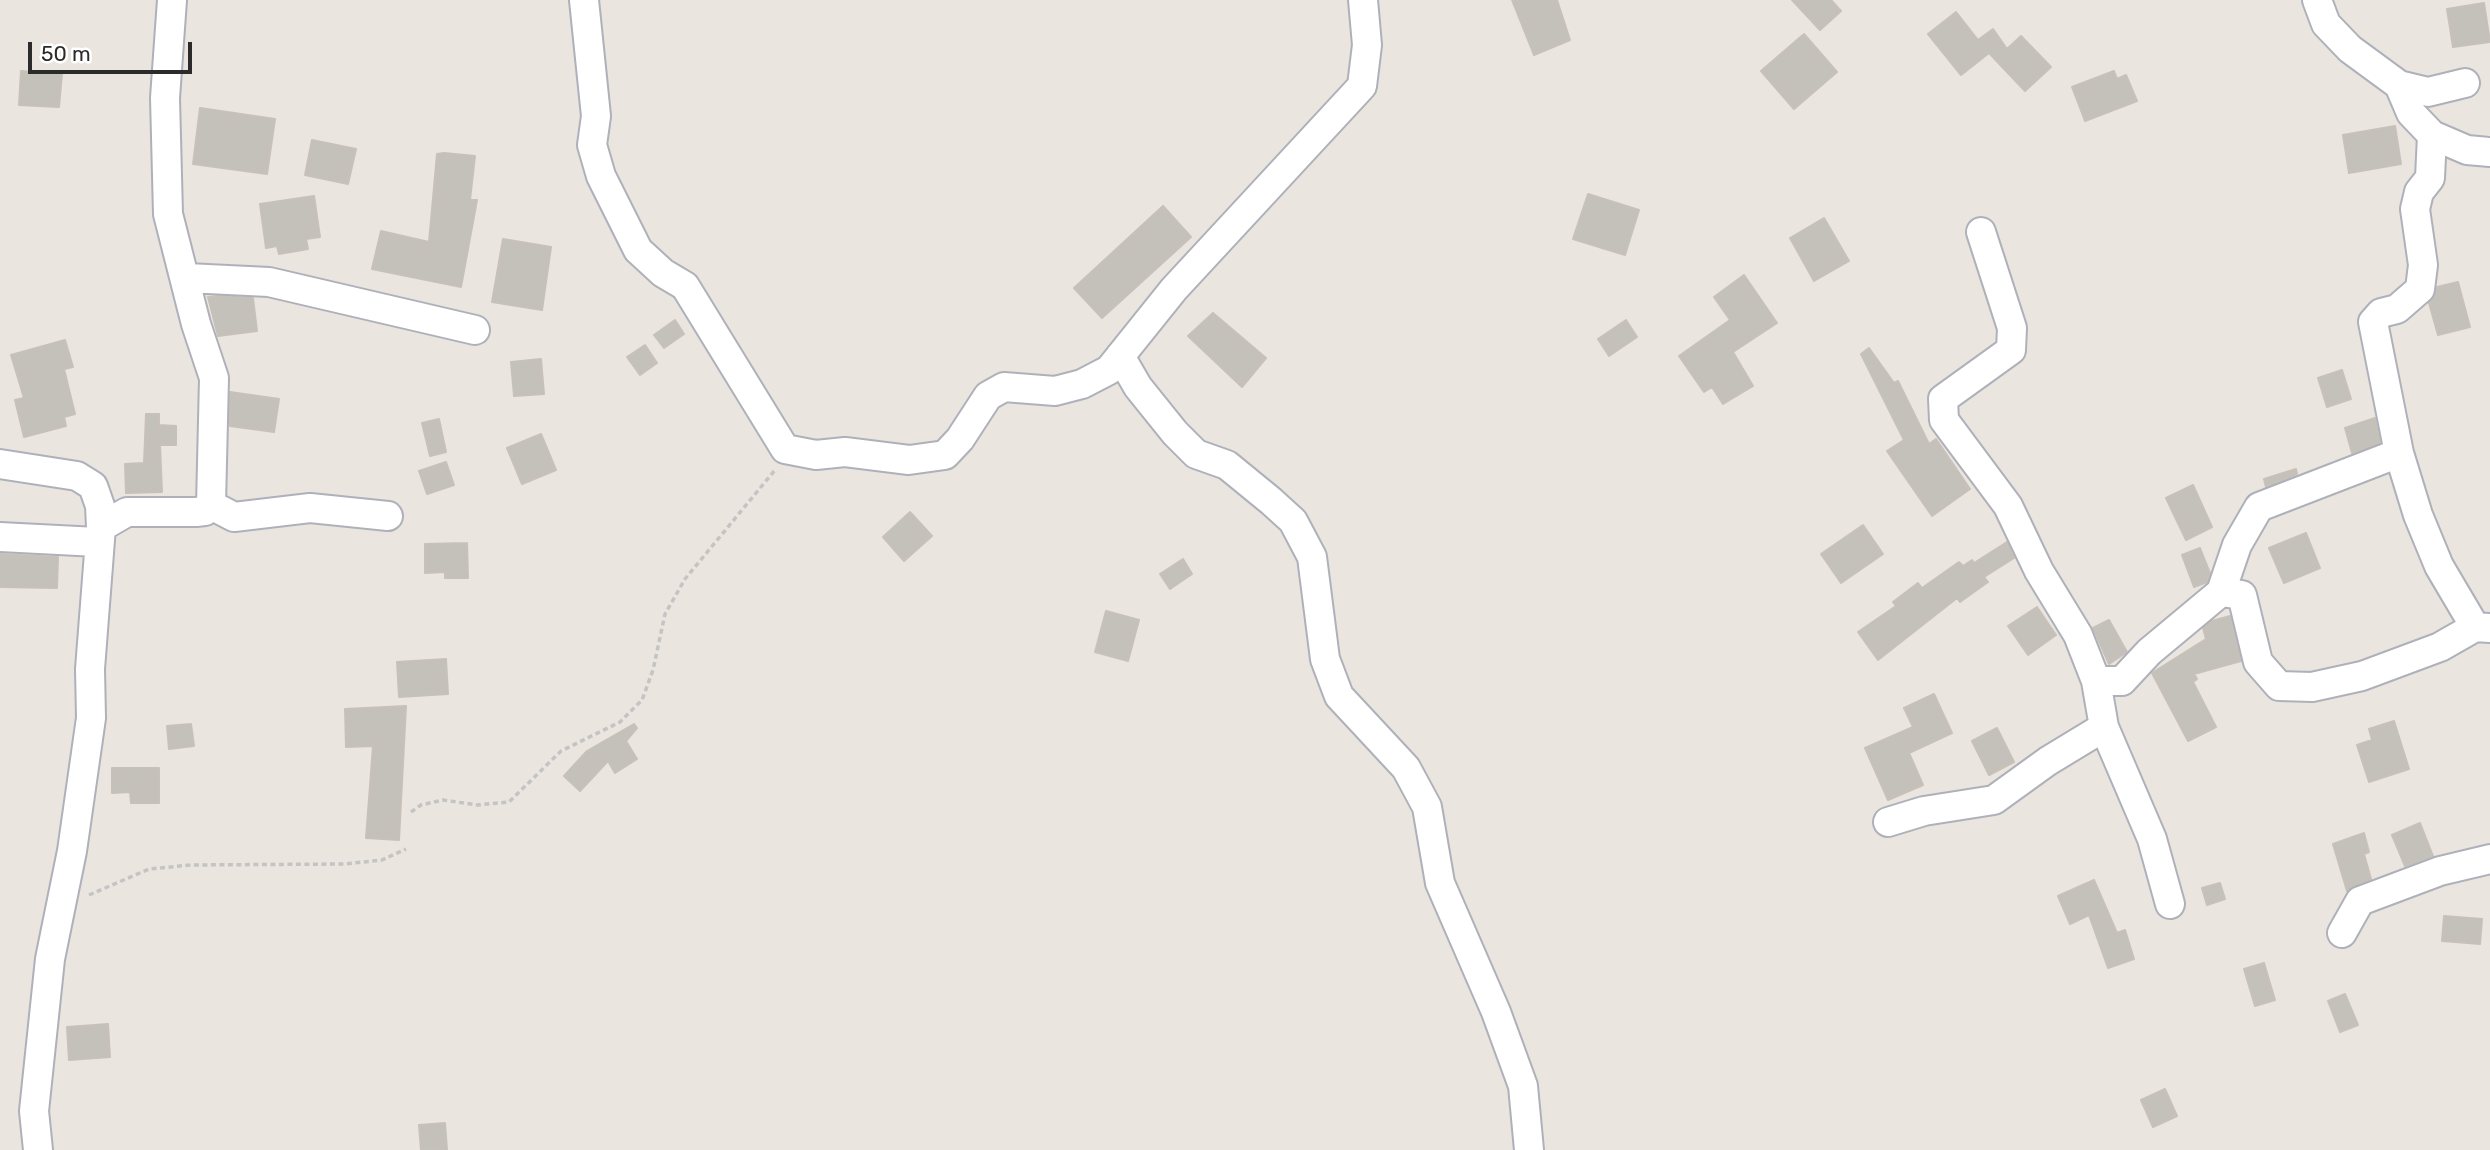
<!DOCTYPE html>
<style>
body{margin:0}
#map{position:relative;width:2490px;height:1150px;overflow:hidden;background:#ebe5df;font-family:Rubik,sans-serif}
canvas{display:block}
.scale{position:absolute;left:28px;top:42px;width:164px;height:32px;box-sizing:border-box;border:4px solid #2b2b2b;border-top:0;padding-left:9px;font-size:21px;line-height:24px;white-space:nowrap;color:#2b2b2b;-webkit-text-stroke:5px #fff;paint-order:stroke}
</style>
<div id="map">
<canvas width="2490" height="1150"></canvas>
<div class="scale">50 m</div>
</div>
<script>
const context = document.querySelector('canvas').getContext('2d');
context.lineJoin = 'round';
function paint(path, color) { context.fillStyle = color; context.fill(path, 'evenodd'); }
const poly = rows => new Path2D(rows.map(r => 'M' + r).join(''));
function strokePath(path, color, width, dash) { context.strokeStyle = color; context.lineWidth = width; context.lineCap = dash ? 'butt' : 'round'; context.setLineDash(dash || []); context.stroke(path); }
const building = poly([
 [1512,0,1557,0,1570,40,1534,55,1512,0],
 [1792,0,1831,0,1841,11,1820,30,1792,0],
 [2484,3,2490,42,2453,47,2447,9,2484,3],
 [1956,12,1978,40,1993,29,2007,49,2021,36,2051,67,2025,91,1989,53,1961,75,1928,34,1956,12],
 [1804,34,1837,72,1794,109,1761,71,1804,34],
 [21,71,62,74,59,107,19,105,21,71],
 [2114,71,2117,79,2126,75,2137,101,2085,121,2072,87,2114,71],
 [200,108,275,119,267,174,193,164,200,108],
 [2395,126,2401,164,2349,173,2343,135,2395,126],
 [312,140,356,149,348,184,305,175,312,140],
 [444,153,475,156,470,200,477,200,461,287,372,269,381,231,429,242,437,154,444,153],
 [1588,194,1639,210,1625,255,1573,239,1588,194],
 [314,196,320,237,306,239,308,249,279,254,277,246,266,248,260,204,314,196],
 [1163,206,1191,237,1102,318,1074,288,1163,206],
 [1824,218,1849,261,1814,281,1790,238,1824,218],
 [503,239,551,247,542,310,492,302,503,239],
 [1744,275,1777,323,1733,352,1753,386,1723,404,1712,387,1704,392,1679,356,1730,320,1714,297,1744,275],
 [2458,282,2470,327,2438,335,2429,303,2437,287,2458,282],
 [218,296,253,298,257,331,218,336,208,297,218,296],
 [1213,313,1266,358,1242,387,1188,336,1213,313],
 [675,320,684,334,664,348,654,335,675,320],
 [1626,320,1637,337,1609,356,1598,339,1626,320],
 [65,340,73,367,64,369,75,414,64,417,66,426,24,437,15,400,24,398,11,355,65,340],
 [645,345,657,363,640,375,627,357,645,345],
 [1869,348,1894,383,1898,381,1929,444,1936,439,1970,489,1932,516,1887,451,1904,440,1861,354,1869,348],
 [541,359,544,394,514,396,511,362,541,359],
 [2342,370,2351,399,2327,407,2318,378,2342,370],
 [230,392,279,399,274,432,230,426,230,392],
 [146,414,159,414,159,425,176,426,176,445,160,445,162,492,126,493,125,464,144,463,146,414],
 [2375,418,2380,443,2352,453,2345,428,2375,418],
 [439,419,446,452,430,456,422,423,439,419],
 [541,434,556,470,522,484,507,448,541,434],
 [446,462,454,485,427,494,419,471,446,462],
 [2296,469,2297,474,2266,487,2264,479,2296,469],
 [2193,485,2212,527,2186,540,2166,498,2193,485],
 [910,512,932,536,904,561,883,537,910,512],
 [1863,525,1883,554,1841,583,1821,554,1863,525],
 [2306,533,2320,568,2284,583,2269,548,2306,533],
 [2007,542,2014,558,1984,577,1988,582,1960,602,1957,598,1878,660,1858,632,1896,606,1893,602,1918,583,1922,588,1959,562,1963,566,1972,560,1974,563,2007,542],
 [467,543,468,578,445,578,445,572,425,573,425,544,467,543],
 [2200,548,2210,573,2207,582,2194,587,2182,555,2200,548],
 [0,554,58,557,57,588,0,587,0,554],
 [1183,559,1192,574,1170,589,1160,574,1183,559],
 [2037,607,2056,635,2028,655,2008,626,2037,607],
 [1106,611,1139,620,1128,661,1095,652,1106,611],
 [2230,616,2241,661,2194,674,2197,679,2193,682,2216,727,2188,741,2152,673,2206,639,2203,628,2212,621,2230,616],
 [2109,620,2127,652,2109,664,2093,628,2109,620],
 [446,659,448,694,399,697,397,662,446,659],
 [1934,694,1952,733,1909,753,1923,785,1888,800,1865,748,1913,727,1904,708,1934,694],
 [406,706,399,840,366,838,373,746,346,747,345,709,406,706],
 [2394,721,2409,769,2369,782,2357,745,2372,740,2369,729,2394,721],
 [191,724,194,746,169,749,167,726,191,724],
 [634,724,637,728,626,741,637,759,615,773,608,761,580,791,564,776,587,751,634,724],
 [1997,728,2014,762,1989,775,1972,741,1997,728],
 [112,768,159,768,159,803,131,803,130,792,112,793,112,768],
 [2420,823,2433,856,2405,866,2392,835,2420,823],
 [2364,833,2369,852,2364,854,2371,879,2347,891,2333,844,2364,833],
 [2094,880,2117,933,2125,930,2134,959,2108,968,2089,915,2070,924,2058,896,2094,880],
 [2220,883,2225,899,2207,905,2202,888,2220,883],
 [2444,916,2482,919,2480,944,2442,941,2444,916],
 [2264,963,2275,1000,2255,1006,2244,969,2264,963],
 [2345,994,2358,1025,2340,1032,2328,1001,2345,994],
 [108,1024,110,1057,69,1060,67,1027,108,1024],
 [2165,1089,2177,1116,2153,1127,2141,1100,2165,1089],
 [445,1123,447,1150,421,1150,419,1125,445,1123]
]);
const path = poly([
 [411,812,421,805,443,800,477,805,509,802,561,751,620,722,642,700,653,670,665,614,685,579,775,470],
 [89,895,149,869,191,865,344,864,382,860,406,849]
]);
const minor = poly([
 [584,0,596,116,592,145,601,176,638,250,663,273,685,286,785,449,816,455,845,452,909,460,945,455,960,439,988,396,1004,387,1055,391,1082,384,1109,370,1174,289,1362,86,1367,45,1363,0],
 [2317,0,2326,24,2350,49,2399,85,2428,92,2465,83],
 [2399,85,2411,113,2432,135,2467,150,2490,152],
 [2432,135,2430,178,2419,192,2415,209,2423,265,2420,289,2397,309,2381,313,2373,322,2399,453,2418,515,2439,566,2475,627],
 [1981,232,2012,328,2011,350,1943,399,1944,420,2008,506,2039,571,2078,635,2096,681,2104,727,2152,839,2170,904],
 [187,278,269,282,475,330],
 [1120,356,1138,387,1175,433,1196,454,1227,465,1271,501,1293,521,1312,557,1325,659,1339,696,1406,768,1427,807,1440,883,1496,1012,1523,1086,1529,1150],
 [0,464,77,476,93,486,100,506,101,527],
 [211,505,234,517,310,508,388,516],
 [0,537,97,542],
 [2221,592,2237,545,2259,507,2399,453],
 [2096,681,2122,681,2149,652,2221,592,2242,595,2258,662,2279,686,2312,687,2362,676,2440,647,2475,627,2490,628],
 [1888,822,1924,811,1994,800,2048,761,2104,727],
 [2342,933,2360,901,2440,871,2490,859],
 [38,1150,34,1111,50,959,72,851,91,718,90,669,101,527,127,512,196,512,205,511,211,505,214,378,196,324,168,214,165,98,172,0]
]);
paint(building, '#c4c0ba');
strokePath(building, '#c7c1b9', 2);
strokePath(minor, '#afb1ba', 32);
strokePath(path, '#c4c4c4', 3.5, [5, 3.5]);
strokePath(minor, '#fff', 28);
</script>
